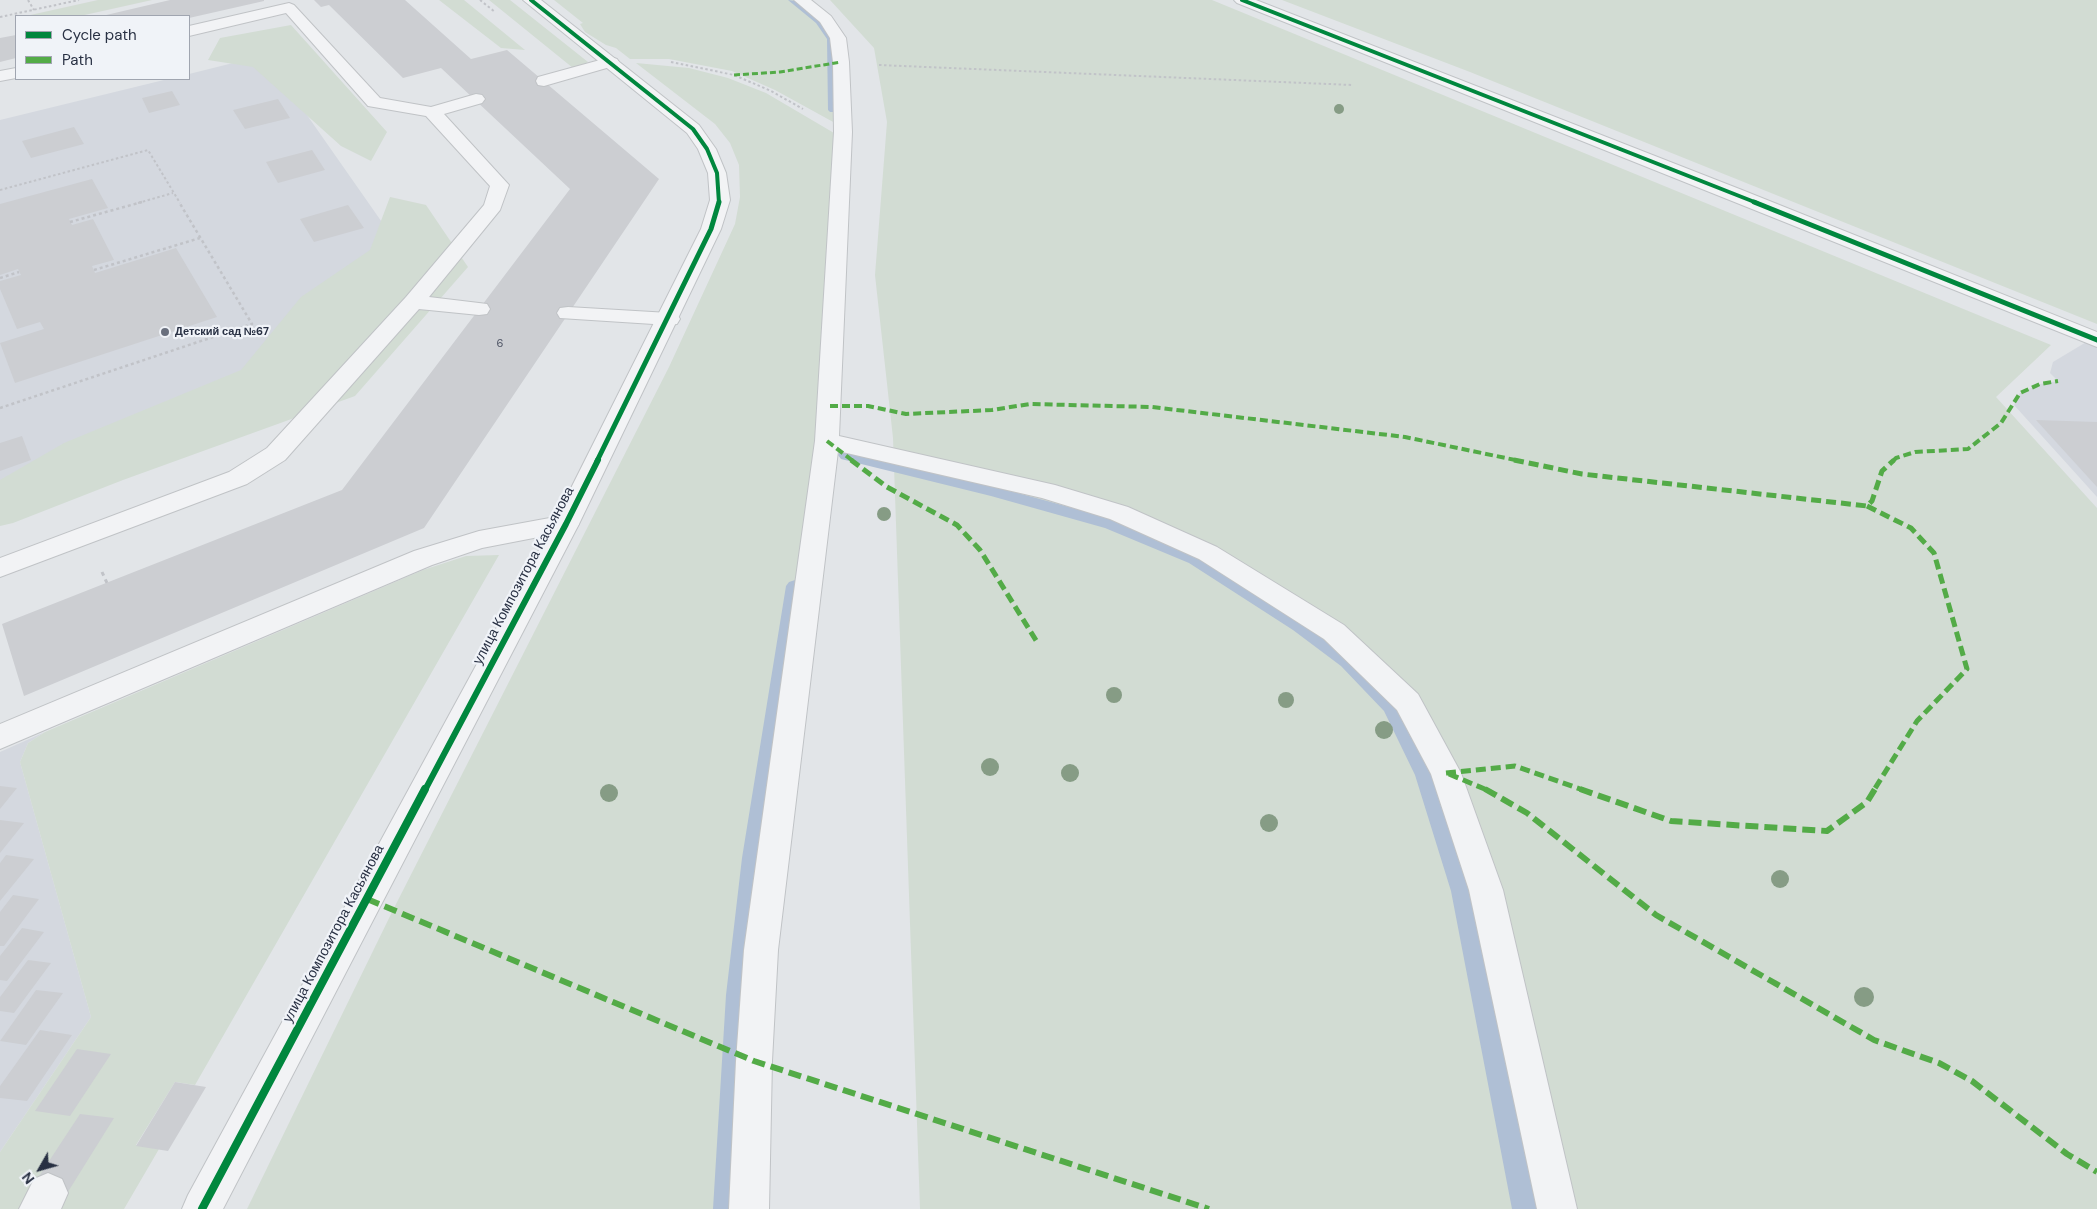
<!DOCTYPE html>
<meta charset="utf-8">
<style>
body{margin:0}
#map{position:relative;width:2097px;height:1209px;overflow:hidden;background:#e2e5e8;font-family:"DM Sans",sans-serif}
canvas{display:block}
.legend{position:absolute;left:15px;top:15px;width:175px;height:65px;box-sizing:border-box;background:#f0f3f8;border:1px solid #a0a5b0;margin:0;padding:6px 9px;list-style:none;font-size:15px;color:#283043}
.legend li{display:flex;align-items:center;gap:10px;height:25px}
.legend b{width:25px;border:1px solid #a0a5b0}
.north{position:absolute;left:15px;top:1144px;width:50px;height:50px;-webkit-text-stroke:4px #f0f3f8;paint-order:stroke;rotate:232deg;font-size:14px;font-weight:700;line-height:20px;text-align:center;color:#283043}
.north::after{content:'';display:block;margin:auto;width:18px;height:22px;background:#283043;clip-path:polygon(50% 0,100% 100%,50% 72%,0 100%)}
</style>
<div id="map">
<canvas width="2097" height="1209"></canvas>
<ul class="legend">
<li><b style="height:6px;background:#00873e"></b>Cycle path</li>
<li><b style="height:6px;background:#53ab47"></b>Path</li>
</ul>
<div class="north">N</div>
</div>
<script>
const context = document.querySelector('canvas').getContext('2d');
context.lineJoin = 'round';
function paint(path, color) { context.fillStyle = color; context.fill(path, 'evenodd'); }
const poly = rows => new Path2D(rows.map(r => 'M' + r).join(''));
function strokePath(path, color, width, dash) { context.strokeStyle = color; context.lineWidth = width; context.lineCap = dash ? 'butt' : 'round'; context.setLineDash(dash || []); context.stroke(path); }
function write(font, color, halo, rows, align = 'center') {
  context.font = font + ' "DM Sans",sans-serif'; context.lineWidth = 4.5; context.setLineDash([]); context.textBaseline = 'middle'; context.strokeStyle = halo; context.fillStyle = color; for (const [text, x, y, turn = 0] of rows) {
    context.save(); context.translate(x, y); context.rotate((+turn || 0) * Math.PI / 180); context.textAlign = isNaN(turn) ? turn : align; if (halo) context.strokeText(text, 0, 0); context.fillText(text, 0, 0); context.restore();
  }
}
const built = poly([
 [265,55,414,268,245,395,0,484,0,120,168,79,189,79,189,74],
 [2093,338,2097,340,2097,497,2014,405,2020,393,2040,384,2058,381,2050,373,2053,362],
 [45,732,28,743,20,762,91,1017,0,1152,0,752]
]);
const green = poly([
 [98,0,152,0,80,16,26,16],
 [439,0,464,0,525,50,501,48],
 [489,0,510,0,588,62,583,65,573,68],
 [554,0,793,0,801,4,820,21,832,39,835,123,775,90,732,71,669,59,630,59,616,48,606,45,585,32,580,24,583,23],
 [830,0,1212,0,2051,345,1996,397,2097,508,2097,1209,920,1209,893,438,875,275,887,122,874,48],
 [1282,0,2097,0,2097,324,1470,72],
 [291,25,387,132,371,161,341,146,253,67,208,60,220,38],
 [636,63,689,68,728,78,766,93,834,133,818,443,752,858,737,995,726,1209,247,1209,393,910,669,367,735,224,740,197,739,165,730,143,715,124],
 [390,197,426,205,468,267,355,396,123,480,13,523,0,526,0,480,64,443,241,370,301,297,370,250],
 [499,555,195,1085,175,1082,136,1145,159,1149,124,1209,0,1209,0,1152,91,1017,20,762,28,743,45,732,423,570,466,556]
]);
const stream = poly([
 [788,0,804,2,823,19,837,39,840,110,838,112,830,112,828,110,827,39,816,23,788,0],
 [846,450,992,486,1117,520,1201,555,1305,620,1353,656,1398,701,1435,775,1473,891,1538,1209,1512,1209,1451,891,1415,775,1384,711,1341,666,1293,630,1189,563,1105,528,991,496,841,459,838,455,841,451,846,450],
 [795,580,801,582,804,586,762,858,748,995,739,1209,713,1209,726,995,742,858,786,586,789,582,795,580]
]);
const building = poly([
 [170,0,264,0,264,1,189,18,189,16,102,16],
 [314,0,405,0,471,59,507,50,659,179,424,528,24,696,2,624,342,490,570,189,441,68,403,78,329,5,321,7],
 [16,35,16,58,0,62,0,38],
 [172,91,180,105,149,113,142,98],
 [278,99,290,118,245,129,233,110],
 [74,127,84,144,31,158,22,141],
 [312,150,325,170,278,183,266,162],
 [92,179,108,208,69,219,72,225,93,219,114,260,92,266,95,273,176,248,217,317,15,383,0,343,44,329,40,322,17,329,0,289,0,281,21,275,18,269,0,275,0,204],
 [348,205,364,228,314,242,300,219],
 [2036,420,2097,422,2097,487],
 [22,436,31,460,0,471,0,443],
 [0,786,17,788,0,809],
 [0,820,24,823,0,853],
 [6,855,34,859,0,901,0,863],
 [13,895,39,899,4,946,0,946,0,912],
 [22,928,44,932,7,981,0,980,0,956],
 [28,960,51,963,14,1013,0,1011,0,997],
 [36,990,63,993,26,1045,0,1041],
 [40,1030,72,1035,27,1101,0,1098,0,1086],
 [77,1049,111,1054,70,1116,35,1111],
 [175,1082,206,1087,168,1151,136,1146],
 [80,1114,114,1118,66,1195,30,1190]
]);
const pathFar2 = poly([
 [28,0,34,10],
 [480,0,495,12],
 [0,17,79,0],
 [671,62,734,75,771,91,803,109],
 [879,65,1352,85],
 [0,190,148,150,180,203],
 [138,203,173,193]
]);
const pathFar1 = poly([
 [70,222,142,202],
 [94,270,200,238],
 [0,278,19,272],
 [0,408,252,324,179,202]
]);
const path = poly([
 [102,572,107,583]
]);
const service = poly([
 [794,0,811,0,831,16,846,38,849,62,852,132,839,436,1055,485,1128,507,1217,547,1344,625,1418,694,1461,773,1503,890,1577,1209,1537,1209,1469,890,1431,774,1397,710,1324,639,1199,559,1110,519,1042,498,838,451,778,950,772,1061,769,1209,729,1209,736,1061,744,950,815,441,834,132,833,62,830,38,820,22,794,0],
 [289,3,294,5,380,98,431,107,476,94,482,95,485,99,482,103,444,114,509,185,500,210,429,297,479,303,487,304,490,309,487,314,479,315,419,309,285,460,247,484,0,577,0,558,229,472,267,448,406,297,484,205,490,186,426,116,368,106,286,13,189,36,189,26,289,3],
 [611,57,617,59,619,62,617,65,544,86,538,85,536,81,538,77,611,57],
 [16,68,16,78,0,81,0,71,16,68],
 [568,307,669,313,677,314,680,319,677,324,669,325,560,318,557,313,560,308,568,307],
 [566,515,575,518,579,524,575,530,482,548,432,565,0,749,0,724,414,551,479,531,566,515],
 [48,1173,62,1179,68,1193,61,1209,19,1209,34,1179,48,1173]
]);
const minor = poly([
 [523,0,541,0,699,125,716,149,726,173,730,200,721,229,579,524,223,1209,182,1209,188,1195,553,524,701,229,710,200,708,173,698,149,687,133,523,0],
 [1234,0,1256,0,1742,190,2097,332,2097,347,1237,3,1234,0]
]);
const quietFar3 = poly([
 [734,75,780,72,841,62]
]);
const quietFar2 = poly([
 [830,406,868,406,906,414,992,410,1030,404,1152,407,1405,437,1520,461],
 [827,441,853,461],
 [1893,461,1896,458,1915,452,1968,449,2001,423,2020,393,2040,384,2058,381]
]);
const quietFar1 = poly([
 [851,460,887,487,957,525,980,550,1037,642],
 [1514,460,1582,474,1867,506,1872,501,1882,471,1894,460],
 [1867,506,1911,528,1934,553,1967,669,1917,721,1874,790],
 [1446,773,1515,766,1583,790],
 [1449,774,1487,790]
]);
const quiet = poly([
 [1485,789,1527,813,1656,915,1874,1040,1939,1063,1972,1081,2067,1154,2097,1172],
 [1580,789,1671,821,1827,831,1867,802,1875,789],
 [367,899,754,1061,1209,1209]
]);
const cyclewayFar3 = poly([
 [531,0,693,129,707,149,717,173,719,203],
 [1242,0,1757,203]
]);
const cyclewayFar2 = poly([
 [1754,202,2097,340],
 [597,461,711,229,719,202]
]);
const cyclewayFar1 = poly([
 [425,790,566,524,598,460]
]);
const cycleway = poly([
 [202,1209,425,789]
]);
const trees = [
 [1339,109,5],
 [884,514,7],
 [1114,695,8],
 [1286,700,8],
 [1384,730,9],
 [990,767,9],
 [1070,773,9],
 [609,793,9],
 [1269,823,9],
 [1780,879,9],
 [1864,997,10]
];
const markers = [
 [165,332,5,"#696f7d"]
];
const farPoinames = [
 ["Детский сад №67",175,332]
];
const numberNames = [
 ["6",500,344]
];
const streetNames = [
 ["улица Композитора Касьянова",524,576,-62],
 ["улица Композитора Касьянова",334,934,-62]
];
paint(built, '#d4d8df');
paint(green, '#d2dcd3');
paint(stream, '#afbfd5');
paint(building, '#ccced2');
strokePath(service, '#c0c3c6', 2);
strokePath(minor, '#c0c3c6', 2);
strokePath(pathFar2, '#c1c3c8', 2, [2.5, 2.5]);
strokePath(pathFar1, '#c1c3c8', 2.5, [3, 3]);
strokePath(path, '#c1c3c8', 3, [4, 4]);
paint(service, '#f2f3f5');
paint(minor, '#f2f3f5');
strokePath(quietFar3, '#53ab47', 3, [6, 3]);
strokePath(quietFar2, '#53ab47', 4, [8, 4]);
strokePath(quietFar1, '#53ab47', 5, [10, 5]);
strokePath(quiet, '#53ab47', 6, [13, 6]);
strokePath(cyclewayFar3, '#00873e', 4);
strokePath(cyclewayFar2, '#00873e', 5);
strokePath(cyclewayFar1, '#00873e', 6);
strokePath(cycleway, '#00873e', 8);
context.fillStyle = '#869c85';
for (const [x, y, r] of trees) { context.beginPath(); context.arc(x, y, r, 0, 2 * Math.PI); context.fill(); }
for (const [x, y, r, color] of markers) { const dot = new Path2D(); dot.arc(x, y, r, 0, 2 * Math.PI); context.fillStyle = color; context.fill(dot); strokePath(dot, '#f0f3f8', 2); }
write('bold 11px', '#283043', '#f0f3f8', farPoinames, 'left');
write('11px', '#525868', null, numberNames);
write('14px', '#283043', '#f0f3f8', streetNames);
</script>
